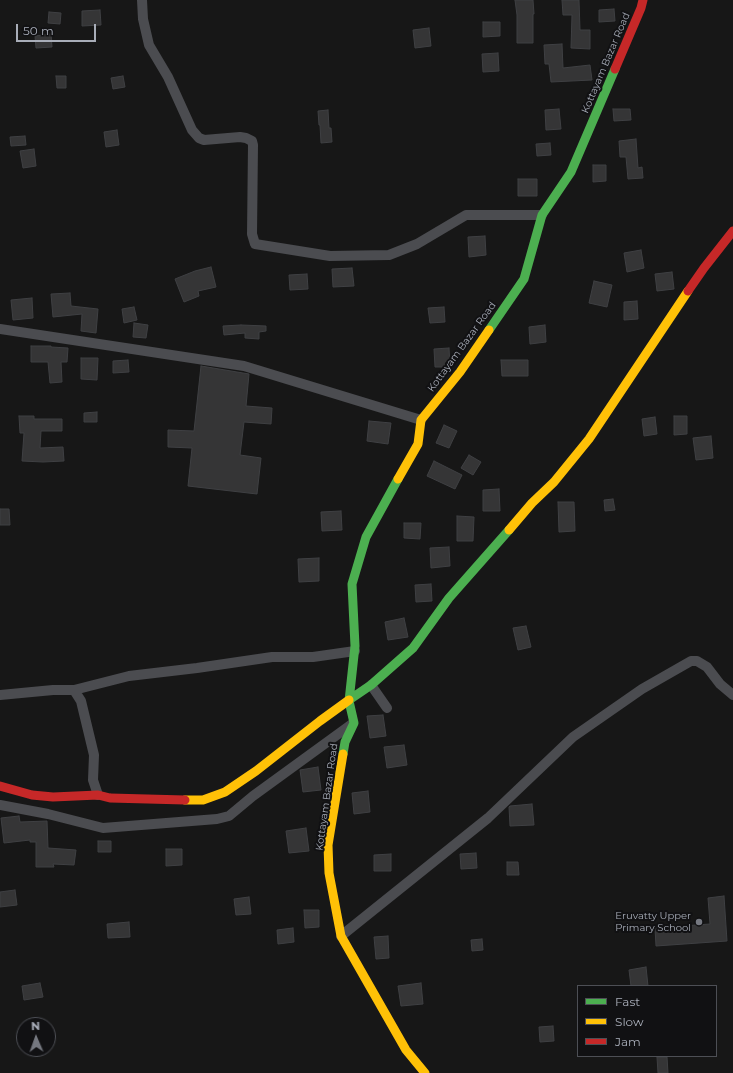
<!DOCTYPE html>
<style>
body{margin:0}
#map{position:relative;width:733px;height:1073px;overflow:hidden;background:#171717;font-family:Montserrat,sans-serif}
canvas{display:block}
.legend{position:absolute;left:577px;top:985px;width:140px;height:72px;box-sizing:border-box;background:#111113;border:1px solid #4d4f55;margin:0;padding:5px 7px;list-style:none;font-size:12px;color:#a8adb8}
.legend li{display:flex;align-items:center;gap:8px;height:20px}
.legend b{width:20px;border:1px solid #4d4f55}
.north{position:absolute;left:16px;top:1017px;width:40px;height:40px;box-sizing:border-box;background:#111113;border:1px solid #4d4f55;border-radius:50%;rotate:358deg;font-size:11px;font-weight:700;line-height:16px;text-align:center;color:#a8adb8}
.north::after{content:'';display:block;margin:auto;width:14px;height:18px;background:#757880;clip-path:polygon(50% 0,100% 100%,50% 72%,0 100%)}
.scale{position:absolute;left:16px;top:24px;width:80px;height:18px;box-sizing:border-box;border:2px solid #a8adb8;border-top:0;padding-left:5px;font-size:12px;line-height:14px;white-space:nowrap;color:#a8adb8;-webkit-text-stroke:3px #111113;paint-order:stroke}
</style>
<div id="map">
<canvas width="733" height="1073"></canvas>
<ul class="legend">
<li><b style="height:5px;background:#4caf50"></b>Fast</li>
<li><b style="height:5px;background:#ffc107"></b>Slow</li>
<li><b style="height:5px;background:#c62828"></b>Jam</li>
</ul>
<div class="north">N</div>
<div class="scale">50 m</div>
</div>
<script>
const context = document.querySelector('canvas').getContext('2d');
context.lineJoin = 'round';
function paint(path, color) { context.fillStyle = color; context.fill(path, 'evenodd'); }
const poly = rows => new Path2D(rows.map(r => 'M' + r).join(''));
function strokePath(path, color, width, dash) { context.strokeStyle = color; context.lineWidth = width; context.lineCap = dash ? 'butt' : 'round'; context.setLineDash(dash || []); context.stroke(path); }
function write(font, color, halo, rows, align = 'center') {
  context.font = font + ' Montserrat,sans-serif'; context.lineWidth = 4; context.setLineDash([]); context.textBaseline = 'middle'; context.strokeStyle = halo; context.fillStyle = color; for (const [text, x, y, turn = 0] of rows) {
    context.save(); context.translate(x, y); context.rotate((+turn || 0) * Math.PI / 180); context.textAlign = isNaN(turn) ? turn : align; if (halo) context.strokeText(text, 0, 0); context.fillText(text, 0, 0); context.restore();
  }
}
const building = poly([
 [515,0,533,0,534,14,533,14,533,43,517,43,517,15,515,0],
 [562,0,579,0,580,30,590,30,590,49,571,48,572,15,563,15,562,0],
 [614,9,615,21,599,22,599,10,614,9],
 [100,10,101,25,82,26,82,11,100,10],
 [49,12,61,13,60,24,48,23,49,12],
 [483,22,500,22,500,36,483,37,483,22],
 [429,28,431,46,415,48,413,30,429,28],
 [51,34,52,47,36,48,35,36,51,34],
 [562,44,563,68,590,65,592,80,551,82,549,64,545,64,544,45,562,44],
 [498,53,499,71,483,72,482,54,498,53],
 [56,76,66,76,66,88,57,88,56,76],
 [123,76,125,87,113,89,111,78,123,76],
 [559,109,561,129,546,130,545,110,559,109],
 [613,109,630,109,631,120,614,121,613,109],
 [328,110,329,128,331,128,332,142,321,143,320,125,319,125,318,111,328,110],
 [117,130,119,145,106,147,104,132,117,130],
 [25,136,26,145,11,146,10,137,25,136],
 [636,139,638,168,642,167,643,178,628,179,626,157,620,157,619,141,636,139],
 [550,143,551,155,537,156,536,144,550,143],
 [34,149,36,166,23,168,20,151,34,149],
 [593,165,606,165,606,181,593,182,593,165],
 [518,179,537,179,537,196,518,196,518,179],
 [485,236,486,255,469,257,468,237,485,236],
 [641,250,644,268,627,272,624,253,641,250],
 [211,267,216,287,198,291,199,296,184,302,175,279,195,271,211,267],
 [352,268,354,286,333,287,332,269,352,268],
 [672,272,674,289,657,291,655,274,672,272],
 [307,274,308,289,290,290,289,275,307,274],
 [594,281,612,285,607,307,589,303,594,281],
 [70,293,71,306,98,309,96,333,81,331,82,314,53,317,51,294,70,293],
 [32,298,33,318,13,320,11,300,32,298],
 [637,301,638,319,624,320,624,302,637,301],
 [134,307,137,320,124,323,122,309,134,307],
 [444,307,445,322,430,323,428,308,444,307],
 [134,323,148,325,146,338,133,337,134,323],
 [241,325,266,326,266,331,259,332,259,339,245,338,245,333,224,335,223,326,241,325],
 [545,325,546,342,530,344,529,327,545,325],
 [31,346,51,346,51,347,68,348,67,362,61,362,62,382,50,383,48,362,31,362,31,346],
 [449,348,450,367,435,367,434,349,449,348],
 [81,358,98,358,97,380,81,379,81,358],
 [128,360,129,372,113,373,113,361,128,360],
 [501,360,528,360,528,376,502,376,501,360],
 [201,366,249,374,246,406,272,408,271,424,244,422,240,455,261,458,257,494,188,486,192,448,168,447,168,430,194,431,201,366],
 [97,412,97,422,84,422,84,413,97,412],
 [19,416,34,416,34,419,62,419,62,431,41,431,40,448,63,447,64,461,43,462,22,461,24,433,20,433,19,416],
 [674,416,687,416,687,434,674,435,674,416],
 [655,417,657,434,644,436,642,419,655,417],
 [369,421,391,423,388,444,367,441,369,421],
 [444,425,457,431,449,448,436,443,444,425],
 [711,436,713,458,696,460,693,438,711,436],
 [469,455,481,462,473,475,461,468,469,455],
 [434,461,462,475,455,489,427,476,434,461],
 [499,489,500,511,483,511,483,490,499,489],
 [613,499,615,510,605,511,604,500,613,499],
 [558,502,574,502,575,531,559,532,558,502],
 [0,509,9,509,10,525,0,525,0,509],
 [341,511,342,530,322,531,321,512,341,511],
 [457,516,474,517,473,541,457,541,457,516],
 [404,523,421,523,420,539,404,538,404,523],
 [449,547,450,566,431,568,430,548,449,547],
 [319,558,319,581,299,582,298,559,319,558],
 [431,584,432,601,416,602,415,585,431,584],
 [404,618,408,637,388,640,385,622,404,618],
 [526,626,531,647,518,650,513,628,526,626],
 [383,715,386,736,370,738,367,716,383,715],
 [404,745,407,765,387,768,384,747,404,745],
 [318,767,321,790,303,792,300,770,318,767],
 [368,791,370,812,354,814,352,793,368,791],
 [532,804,534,825,510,826,509,807,510,806,532,804],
 [19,816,20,822,47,821,48,848,76,850,74,865,53,864,54,867,36,867,36,842,30,842,30,840,4,843,1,818,19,816],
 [306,828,309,851,289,853,286,831,306,828],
 [98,841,111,841,111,852,98,852,98,841],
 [166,849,182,849,182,865,166,866,166,849],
 [476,853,477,868,461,869,460,854,476,853],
 [391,854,391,871,374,871,374,855,391,854],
 [507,862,518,862,519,875,507,875,507,862],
 [15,890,17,905,0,907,0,892,15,890],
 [724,896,727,941,656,946,655,928,710,924,708,898,724,896],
 [249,897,251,914,236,915,234,899,249,897],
 [304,910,319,910,319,927,305,928,304,910],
 [129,922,130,937,108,938,107,924,129,922],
 [293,928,294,942,278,944,277,930,293,928],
 [388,936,389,958,376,959,374,937,388,936],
 [482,939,483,950,472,951,471,940,482,939],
 [646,967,648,986,631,986,629,970,646,967],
 [40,983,43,997,24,1000,22,986,40,983],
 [421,983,423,1004,401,1006,398,986,421,983],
 [553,1026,554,1041,540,1042,539,1027,553,1026],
 [657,1057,667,1057,668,1073,658,1073,657,1057]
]);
const street = poly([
 [142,0,143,19,149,45,168,77,192,130,199,138,204,140,240,137,246,138,252,141,253,145,252,234,255,244,330,256,389,255,417,244,466,215,542,215],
 [0,329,244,366,421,420],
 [371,685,387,708],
 [74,690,129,676,197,668,272,657,313,657,355,651],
 [0,695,53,690,74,690,81,701,94,755,93,780,98,795],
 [0,805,48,814,103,828,217,819,229,816,253,796,352,724],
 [341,936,488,818,573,737,642,689,691,661,697,661,707,667,720,684,733,695]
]);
const fast = poly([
 [489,330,524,279,542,215,571,172,615,69],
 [349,700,371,685,413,648,449,598,509,530],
 [343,754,345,742,354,723,349,701,355,646,352,584,366,537,398,479]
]);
const slow = poly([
 [398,479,418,444,421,420,460,372,489,330],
 [509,530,532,503,554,482,589,439,688,291],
 [343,754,328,845,329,873,341,936,406,1050,425,1073],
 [185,800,203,800,225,792,256,771,320,721,349,700]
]);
const jam = poly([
 [615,69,641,8,643,0],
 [688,291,704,268,733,231],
 [0,786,32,795,53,797,98,795,110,798,185,800]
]);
const markers = [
 [699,922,4,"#757880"]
];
const streetNames = [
 ["Kottayam Bazar Road",606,63,-67],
 ["Kottayam Bazar Road",462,347,-54],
 ["Kottayam Bazar Road",327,797,-82]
];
const poiNames = [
 ["Eruvatty Upper",691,916],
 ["Primary School",691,928]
];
paint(building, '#353536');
strokePath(building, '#3f4043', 1);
strokePath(street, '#4b4c50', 10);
strokePath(fast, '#4caf50', 9);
strokePath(slow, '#ffc107', 9);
strokePath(jam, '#c62828', 9);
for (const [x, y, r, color] of markers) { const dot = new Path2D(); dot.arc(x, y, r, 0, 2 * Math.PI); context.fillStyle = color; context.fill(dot); strokePath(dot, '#111113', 1.5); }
write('10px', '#a8adb8', '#111113', streetNames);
write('10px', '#a8adb8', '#111113', poiNames, 'right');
</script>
